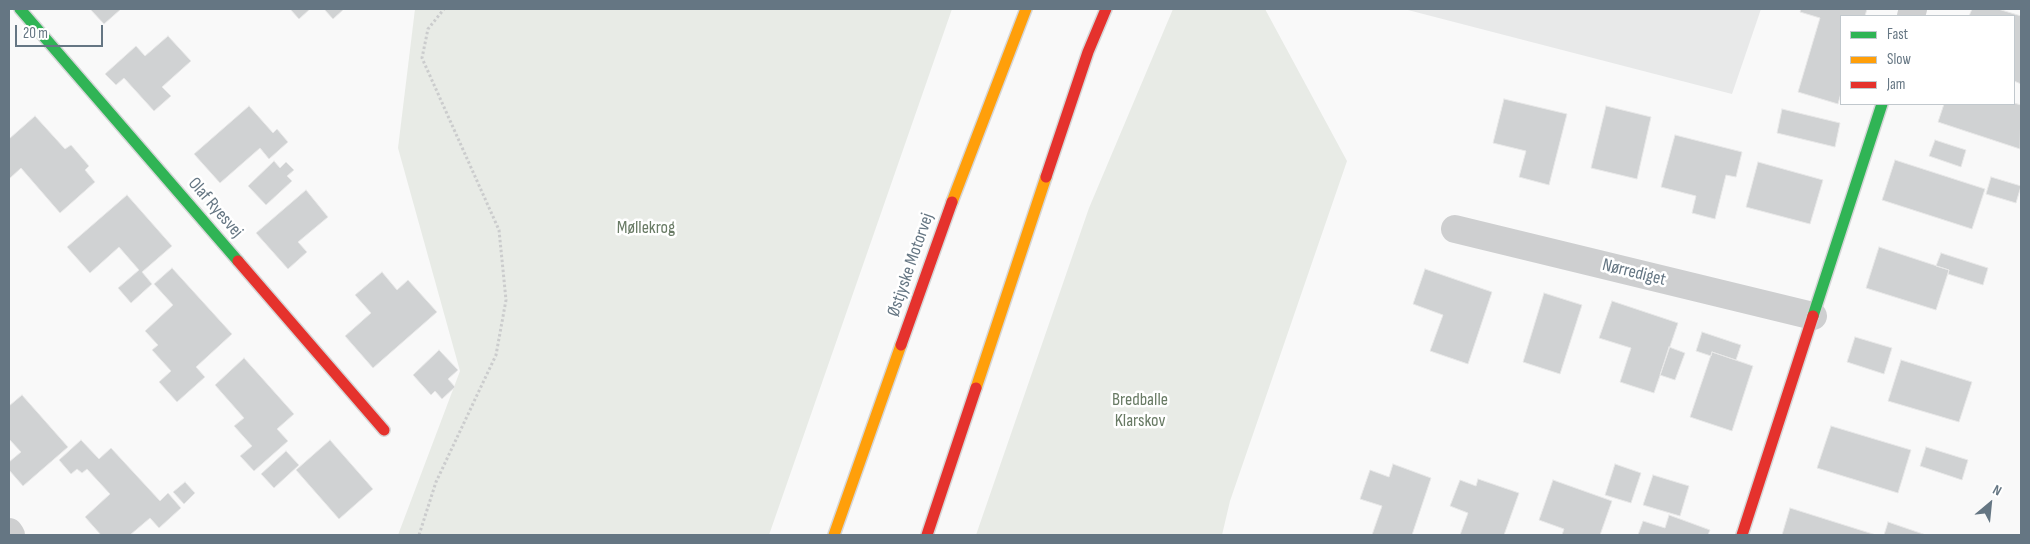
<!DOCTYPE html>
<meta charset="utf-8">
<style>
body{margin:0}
#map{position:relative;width:2030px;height:544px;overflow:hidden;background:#f9f9f9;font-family:"Sofia Sans Condensed",sans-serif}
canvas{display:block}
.frame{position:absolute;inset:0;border:10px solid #657683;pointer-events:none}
.legend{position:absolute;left:1840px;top:15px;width:175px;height:90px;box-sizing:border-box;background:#fff;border:1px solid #c1c8cd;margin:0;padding:6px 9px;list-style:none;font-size:15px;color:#657683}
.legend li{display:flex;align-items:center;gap:10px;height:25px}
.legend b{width:25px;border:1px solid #c1c8cd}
.north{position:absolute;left:1965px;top:479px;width:50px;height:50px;-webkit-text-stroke:4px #fff;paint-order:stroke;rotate:28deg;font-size:14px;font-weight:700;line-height:20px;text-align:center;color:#657683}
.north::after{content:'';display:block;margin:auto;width:18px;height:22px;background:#657683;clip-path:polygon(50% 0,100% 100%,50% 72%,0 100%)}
.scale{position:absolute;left:15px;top:25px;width:88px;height:22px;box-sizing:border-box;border:2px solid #657683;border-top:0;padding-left:6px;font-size:15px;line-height:18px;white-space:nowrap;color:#657683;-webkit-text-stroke:4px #fff;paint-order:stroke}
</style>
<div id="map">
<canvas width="2030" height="544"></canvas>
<div class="frame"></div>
<ul class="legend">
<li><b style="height:6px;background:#30b455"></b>Fast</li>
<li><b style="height:6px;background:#ff9f0a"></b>Slow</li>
<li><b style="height:6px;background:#e5322d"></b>Jam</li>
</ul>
<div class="north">N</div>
<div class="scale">20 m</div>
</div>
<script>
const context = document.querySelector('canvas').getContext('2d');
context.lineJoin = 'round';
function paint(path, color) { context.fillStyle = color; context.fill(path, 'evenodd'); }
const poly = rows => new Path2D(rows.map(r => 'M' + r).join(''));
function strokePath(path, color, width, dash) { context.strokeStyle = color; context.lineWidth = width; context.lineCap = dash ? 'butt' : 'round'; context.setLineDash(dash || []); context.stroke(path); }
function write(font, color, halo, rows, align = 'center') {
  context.font = font + ' "Sofia Sans Condensed",sans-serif'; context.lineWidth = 5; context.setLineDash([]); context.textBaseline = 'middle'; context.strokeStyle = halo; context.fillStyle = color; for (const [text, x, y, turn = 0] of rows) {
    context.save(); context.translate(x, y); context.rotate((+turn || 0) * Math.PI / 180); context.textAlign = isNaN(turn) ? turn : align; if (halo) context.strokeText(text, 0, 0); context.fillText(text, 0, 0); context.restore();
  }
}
const built = poly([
 [1404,9,1761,9,1732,94]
]);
const green = poly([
 [415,9,952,9,769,535,398,535,460,371,398,148],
 [1173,9,1265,9,1347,161,1230,501,1222,535,976,535,1089,208]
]);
const building = poly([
 [90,9,121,9,104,24,90,9],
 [290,9,310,9,299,19,290,9],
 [324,9,344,9,333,19,324,9],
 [1801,9,1867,9,1865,16,1841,16,1841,93,1838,104,1798,92,1820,18,1800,12,1801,9],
 [1972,9,1998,9,2021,16,2021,84,2014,81,2014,16,1969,16,1972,9],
 [168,36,191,61,162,87,171,96,154,111,124,78,116,85,105,74,136,46,145,56,168,36],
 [1504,99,1567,114,1549,185,1519,177,1526,151,1493,143,1504,99],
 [2014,103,2021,105,2020,149,1938,122,1944,104,2014,103],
 [249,106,273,133,277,129,288,142,269,159,260,148,220,183,194,154,249,106],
 [1606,106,1651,117,1637,179,1591,168,1606,106],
 [1782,109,1840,123,1835,147,1777,133,1782,109],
 [35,116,65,149,71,145,89,166,85,170,95,182,60,213,21,168,9,179,9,139,35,116],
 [1675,135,1742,152,1736,177,1726,175,1715,219,1692,213,1696,196,1661,187,1675,135],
 [1935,140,1966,150,1961,167,1929,156,1935,140],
 [1895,160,1985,189,1972,229,1882,200,1895,160],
 [274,161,280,168,286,162,294,170,287,176,292,181,266,205,248,186,274,161],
 [1758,162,1823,180,1810,224,1746,207,1758,162],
 [1991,177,2021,186,2016,203,1986,194,1991,177],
 [306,190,328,217,298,242,307,252,288,269,256,233,306,190],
 [127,195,172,246,142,272,152,284,131,303,118,288,139,270,119,247,90,273,67,247,127,195],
 [1879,247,1949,270,1936,310,1866,288,1879,247],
 [1941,253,1988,268,1983,285,1948,274,1949,270,1936,266,1941,253],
 [172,268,232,334,196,367,205,377,177,402,159,382,171,371,152,350,158,345,145,331,173,305,154,284,172,268],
 [1425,269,1492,292,1468,364,1430,351,1443,315,1413,304,1425,269],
 [382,272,397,290,408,280,437,312,373,368,345,336,371,313,355,295,382,272],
 [1544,293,1582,305,1560,374,1523,362,1544,293],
 [1612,301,1678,323,1654,393,1620,382,1631,348,1599,338,1612,301],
 [1702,332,1741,345,1736,360,1712,352,1711,356,1696,351,1702,332],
 [1855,337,1892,348,1884,374,1847,362,1855,337],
 [1669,347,1685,353,1675,380,1660,375,1669,347],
 [439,350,458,370,448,379,455,387,442,399,435,391,431,395,413,375,439,350],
 [1712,352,1753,366,1732,431,1690,417,1712,352],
 [244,358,294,414,277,429,288,441,254,471,240,456,252,446,234,426,244,418,215,385,244,358],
 [1901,360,1972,382,1959,422,1888,401,1901,360],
 [22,395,68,447,23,486,9,470,9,462,21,452,9,439,9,406,22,395],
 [1831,426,1911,450,1898,493,1817,468,1831,426],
 [81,440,99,459,111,448,160,501,168,493,181,508,159,528,150,518,130,535,101,535,85,517,110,494,87,469,82,473,77,469,71,474,59,460,81,440],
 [330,440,373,489,339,519,296,470,330,440],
 [1926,447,1968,460,1962,480,1920,466,1926,447],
 [286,451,299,465,274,488,261,474,286,451],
 [1393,464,1431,478,1412,535,1372,535,1382,506,1360,499,1370,470,1389,477,1393,464],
 [1615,464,1641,473,1631,503,1605,495,1615,464],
 [1653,475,1689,486,1680,516,1643,505,1653,475],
 [1478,479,1519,493,1504,535,1460,535,1468,513,1450,506,1460,480,1476,486,1478,479],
 [1553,480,1612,501,1600,535,1562,535,1564,529,1539,520,1553,480],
 [185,482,195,493,184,504,173,492,185,482],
 [1790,508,1876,535,1782,535,1790,508],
 [1669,515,1710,530,1708,535,1638,535,1643,521,1665,528,1669,515],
 [1888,522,1926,535,1884,535,1888,522]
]);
const path = poly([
 [419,535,436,482,496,355,506,300,499,230,422,58,428,29,444,9]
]);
const street = poly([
 [1911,16,1913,9],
 [1455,229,1813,316],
 [9,532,11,535]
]);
const fast = poly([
 [20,9,238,261],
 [1813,316,1882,104]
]);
const slow = poly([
 [952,202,1026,9],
 [976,388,1046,177],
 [834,535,901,345]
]);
const jam = poly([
 [1046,177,1088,52,1106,9],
 [238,261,384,430],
 [901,345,952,202],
 [927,535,976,388],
 [1742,535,1813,316]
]);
const streetNames = [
 ["Olaf Ryesvej",215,208,49],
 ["Østjyske Motorvej",911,265,-71],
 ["Nørrediget",1634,273,14]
];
const parkNames = [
 ["Møllekrog",646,228],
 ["Bredballe",1140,400],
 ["Klarskov",1140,421]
];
paint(built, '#e8e9e9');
paint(green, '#e8ebe6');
paint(building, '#d0d2d3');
strokePath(building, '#e8e8e8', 1);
strokePath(fast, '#d5d6d7', 14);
strokePath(slow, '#d5d6d7', 14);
strokePath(jam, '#d5d6d7', 14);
strokePath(path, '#cbcccd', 3, [2.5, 2.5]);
strokePath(street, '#cecfd0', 28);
strokePath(fast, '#30b455', 11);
strokePath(slow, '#ff9f0a', 11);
strokePath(jam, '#e5322d', 11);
write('18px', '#657683', '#fff', streetNames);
write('18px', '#687a64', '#fff', parkNames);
</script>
